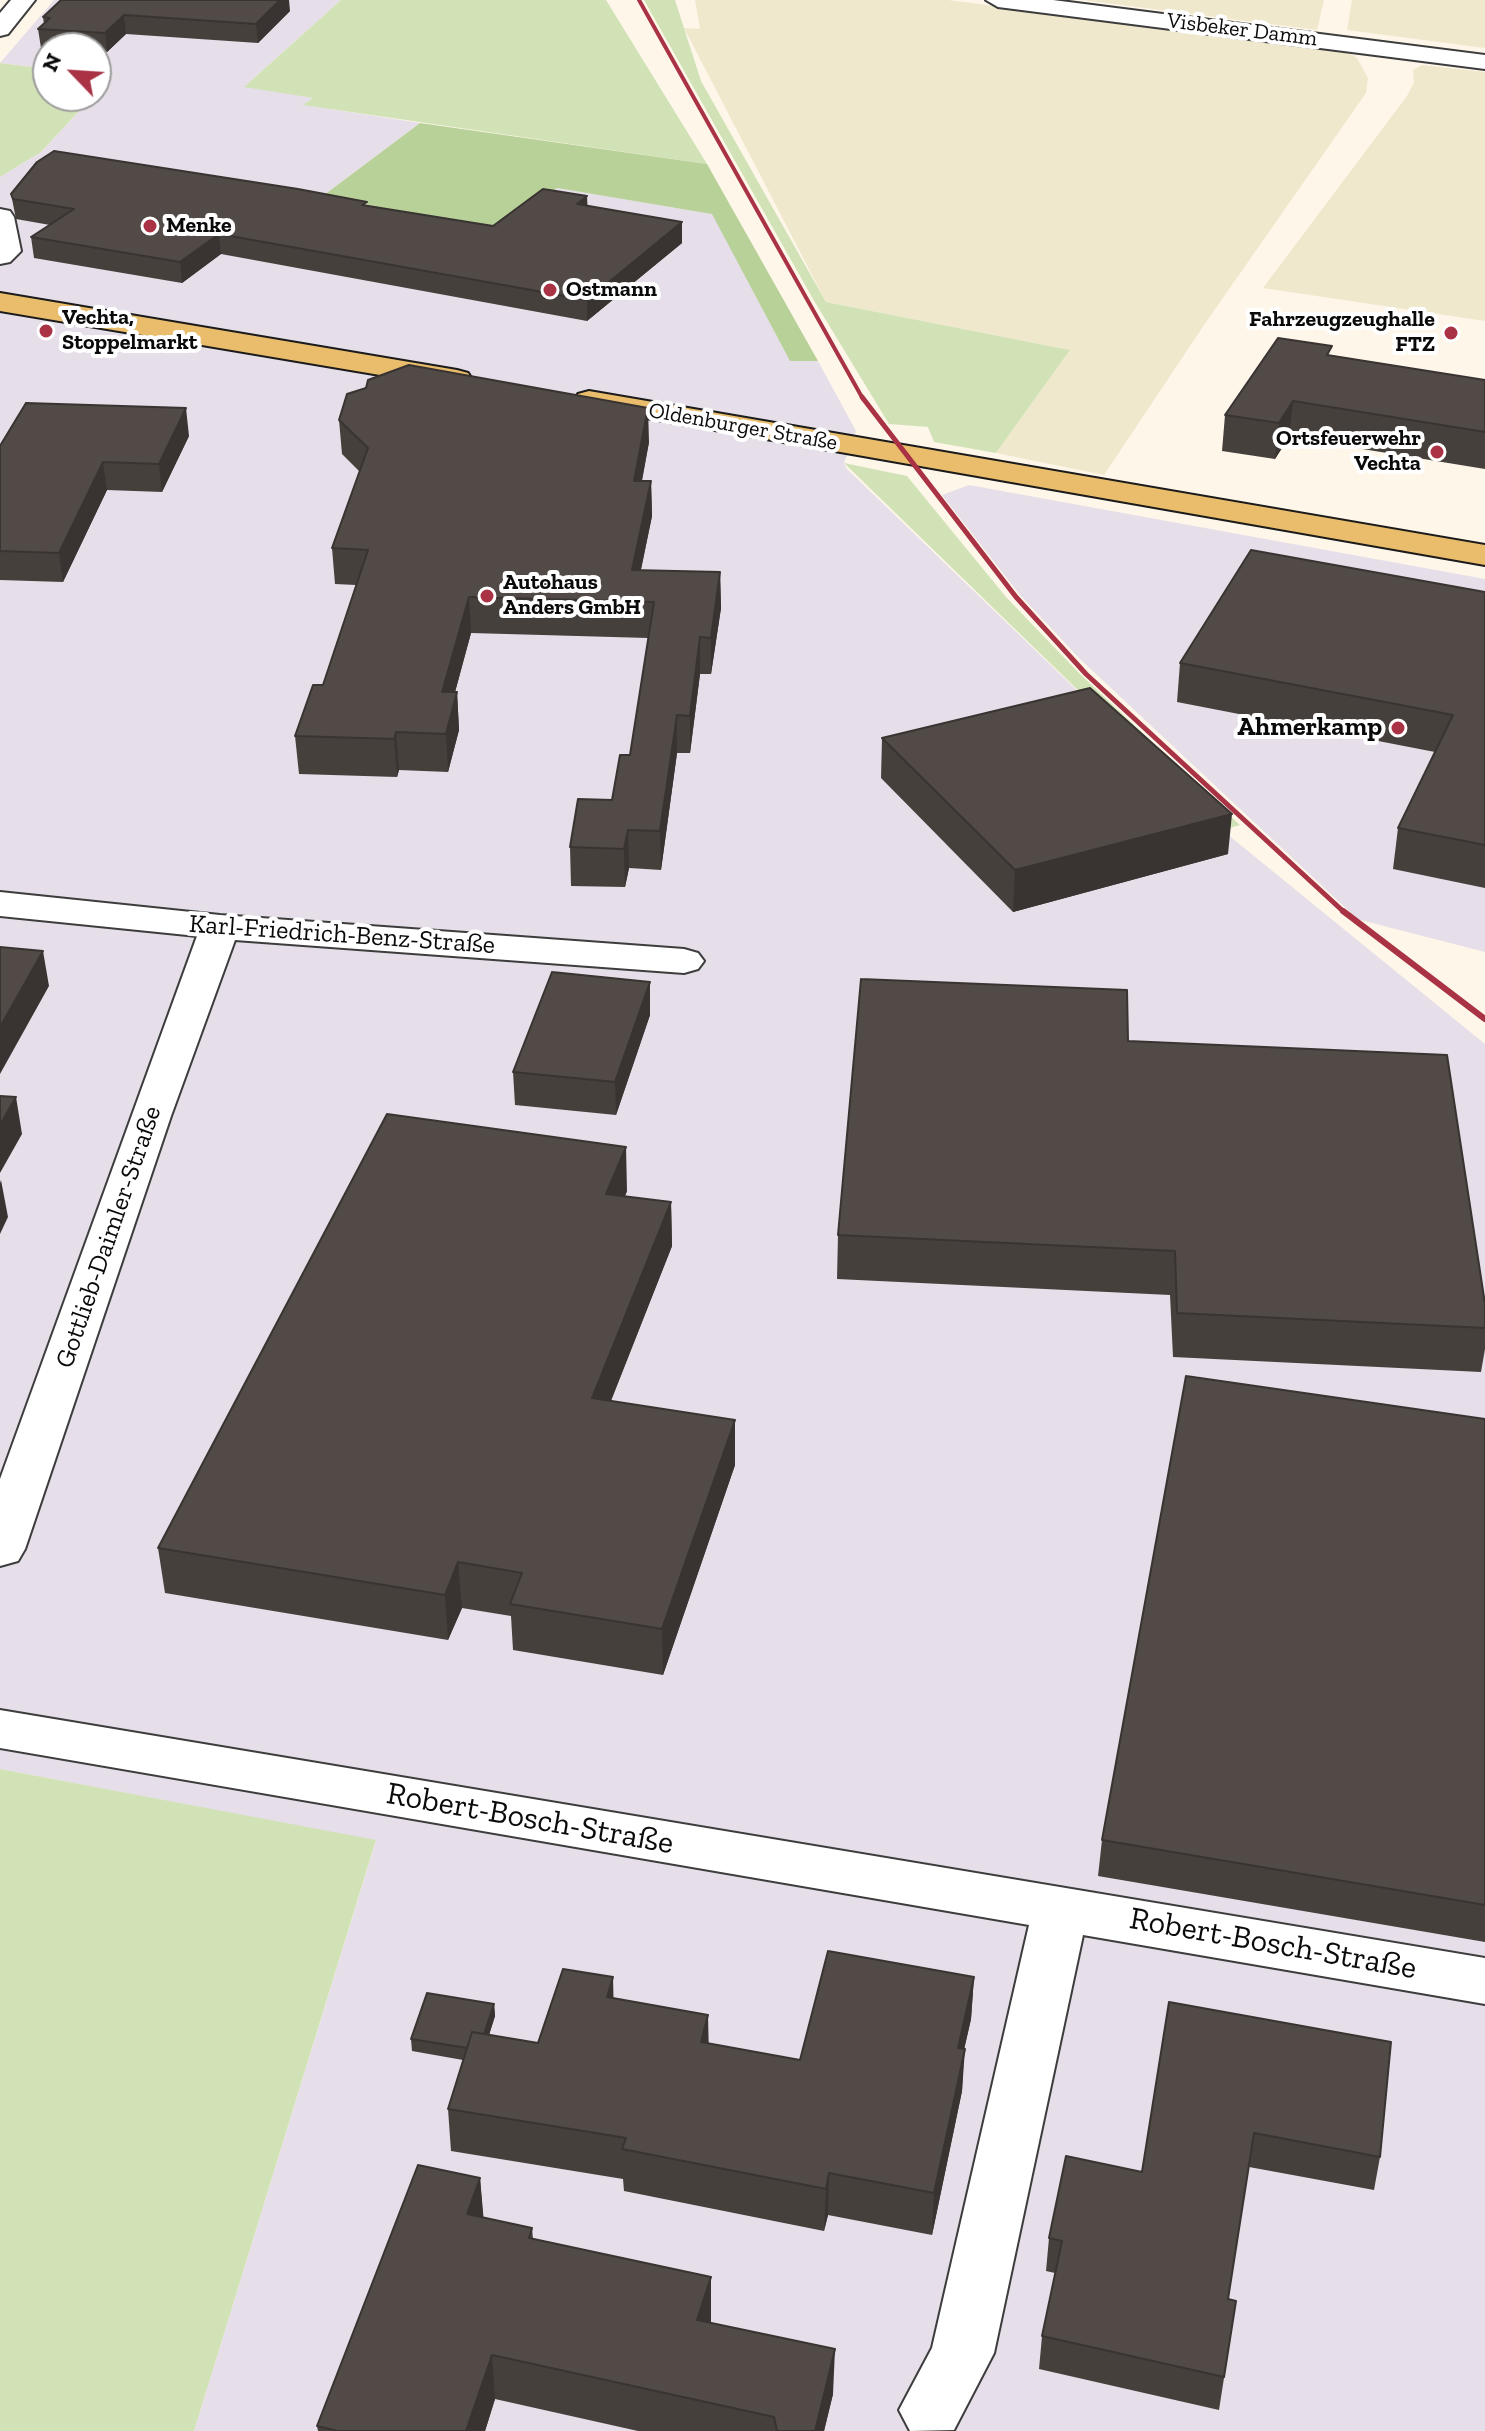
<!DOCTYPE html>
<html>
<head>
<meta charset="utf-8">
<style>
	body { margin:0 }
	#map { position:relative; width:1485px; height:2431px; overflow:hidden; background:#fdf6e9; font-family:"Zilla Slab",serif }
	canvas { display:block }
	.north { position:absolute; left:32px; top:32px; width:80px; height:80px; box-sizing:border-box; background:#fff; border:2px solid #9d9d9d; border-radius:50%; rotate:295deg; font-size:22px; font-weight:700; line-height:32px; text-align:center; color:#0a0a0a }
	.north::after { content:''; display:block; margin:auto; width:28px; height:36px; background:#a93245; clip-path:polygon(50% 0,100% 100%,50% 72%,0 100%) }
</style>
</head>
<body>
<div id="map">
<canvas width="1485" height="2431"></canvas>
<div class="north">N</div>
</div>
<script>
const ctx = document.querySelector('canvas').getContext('2d');
ctx.lineJoin = 'round';
function fill(path, color) { ctx.fillStyle = color; ctx.fill(path, 'evenodd'); }
const toPath = rows => new Path2D(rows.map(r => 'M' + r).join(''));
function strokePath(path, color, width, dash) { ctx.strokeStyle = color; ctx.lineWidth = width; ctx.lineCap = dash ? 'butt' : 'round'; ctx.setLineDash(dash || []); ctx.stroke(path); }
function write(font, color, halo, rows, align = 'center') {
  ctx.font = font + ' "Zilla Slab",serif'; ctx.lineWidth = 8; ctx.setLineDash([]); ctx.textBaseline = 'middle'; ctx.strokeStyle = halo; ctx.fillStyle = color; for (const [text, x, y, turn = 0] of rows) {
    ctx.save(); ctx.translate(x, y); ctx.rotate((+turn || 0) * Math.PI / 180); ctx.textAlign = isNaN(turn) ? turn : align; if (halo) ctx.strokeText(text, 0, 0); ctx.fillText(text, 0, 0); ctx.restore();
  }
}
fill(toPath([
	[54,0,341,0,245,86,314,98,305,105,420,123,309,206,487,240,557,188,713,214,790,361,818,361,856,431,844,463,847,469,1222,830,1485,1044,1485,2431,194,2431,376,1841,0,1769,0,177,41,152,112,76,96,74,96,48,48,48,48,69,0,63],
	[969,485,1485,579,1485,952,1349,917,1350,912,1081,660,1020,595,942,495]
]), '#e6dee8');
fill(toPath([
	[695,0,948,0,1346,51,1357,58,1368,78,1366,93,1204,325,1104,475,996,453,1070,350,826,302,684,28,700,29],
	[1082,0,1324,0,1317,30],
	[1352,0,1485,0,1485,48,1347,30],
	[1422,65,1485,72,1485,321,1263,288,1407,96,1414,82,1413,70]
]), '#efe8cc');
fill(toPath([
	[341,0,606,0,707,164,303,105,313,98,244,87],
	[644,0,675,0,701,81,826,302,1070,350,996,453,934,442,928,427,889,424,813,299],
	[0,63,48,69,48,96,93,96,41,152,0,177],
	[844,463,907,476,1006,597,1079,673,1240,825,1222,830],
	[0,1769,376,1840,194,2431,0,2431]
]), '#d2e2b7');
fill(toPath([
	[420,123,707,164,818,361,790,361,712,214,557,188,488,240,308,207]
]), '#b8d198');
const minor = toPath([
	[11,0,35,0,8,34,0,36,0,13,11,0],
	[986,0,1053,0,1485,55,1485,69,998,7,986,0],
	[0,209,10,211,14,217,21,251,10,262,0,264,0,209],
	[0,892,220,915,684,949,698,953,704,961,698,969,684,973,235,940,171,1116,25,1549,18,1561,0,1566,0,1479,197,936,0,916,0,892],
	[0,1710,1485,1958,1485,2004,1083,1935,994,2353,954,2430,910,2431,899,2410,932,2348,1029,1925,0,1748,0,1710]
]);
const major = toPath([
	[0,293,457,370,468,373,472,379,468,385,457,388,0,311,0,293],
	[589,391,1485,545,1485,565,578,406,574,400,578,394,589,391]
]);
strokePath(minor, '#3d3d3d', 4);
strokePath(major, '#1b1b1b', 4);
fill(minor, '#fff');
fill(major, '#e9bd6c');
strokePath(toPath([
	[639,0,863,399]
]), '#a93245', 4);
strokePath(toPath([
	[862,397,1016,597,1086,674,1345,913]
]), '#a93245', 5);
strokePath(toPath([
	[1343,911,1485,1019]
]), '#a93245', 6);
fill(toPath([
	[61,0,290,11,258,43,126,34,107,52,96,52,96,48,41,48,38,29,44,24,43,17],
	[11,194,367,206,493,226,587,206,682,222,682,243,587,321,221,254,182,283,34,258,31,237,50,225,16,219],
	[1331,356,1485,380,1485,469,1289,437,1275,459,1222,451,1225,415],
	[339,420,649,442,642,481,651,481,652,516,641,570,720,572,721,608,711,674,700,674,690,753,677,753,661,870,629,868,625,887,571,886,570,847,612,800,630,755,648,638,471,633,455,692,457,692,459,730,448,772,399,770,397,777,299,774,295,736,323,685,356,585,335,584,332,548,360,472,342,454],
	[189,436,162,492,107,490,63,582,0,580,0,446],
	[1485,592,1485,888,1393,869,1398,828,1435,752,1177,702,1180,663],
	[882,738,1228,854,1013,912,881,778],
	[650,982,650,1015,616,1115,515,1105,513,1072],
	[1128,1041,1485,1304,1485,1349,1481,1372,1173,1357,1170,1295,837,1279,838,1235],
	[627,1191,625,1196,671,1202,672,1246,611,1401,735,1465,663,1675,513,1650,511,1616,462,1608,448,1640,165,1593,158,1548],
	[1485,1419,1485,1942,1098,1876,1102,1840],
	[974,1977,971,2019,964,2049,962,2091,932,2235,828,2215,824,2231,624,2191,623,2179,451,2151,448,2109,463,2060,412,2051,411,2039,494,2004,495,2016,489,2035,538,2043,614,1999,709,2044,800,2060],
	[1169,2002,1380,2157,1374,2190,1249,2167,1228,2299,1236,2301,1219,2410,1039,2369,1042,2336,1055,2273,1046,2271,1049,2238,1142,2172],
	[480,2178,483,2218,532,2228,533,2239,711,2323,833,2394,824,2431,638,2431,495,2399,485,2431,318,2431,317,2426]
]), '#46403d');
fill(toPath([
	[280,0,289,0,290,11,258,43,256,24],
	[124,15,126,34,107,52,105,33],
	[587,196,588,216,577,204],
	[682,222,682,243,587,321,587,300],
	[219,234,221,254,182,283,180,262],
	[1293,401,1289,437,1275,459,1279,423],
	[186,408,189,436,162,492,159,464],
	[648,408,649,442,635,516,634,481],
	[103,462,107,490,63,582,59,553],
	[651,481,652,516,634,602,632,570],
	[720,572,721,608,711,674,711,638],
	[469,597,471,633,445,729,442,692],
	[700,637,700,674,690,753,690,716],
	[457,692,459,730,448,772,446,734],
	[677,715,677,753,661,870,660,831],
	[396,732,399,770,397,777,394,739],
	[1232,814,1228,854,1013,912,1015,870],
	[628,830,629,868,625,887,624,849],
	[43,951,49,986,0,1074,0,1027],
	[650,982,650,1015,616,1115,615,1082],
	[16,1097,22,1134,0,1173,0,1125],
	[626,1147,627,1191,608,1237,606,1194],
	[1,1180,8,1217,0,1234,0,1183],
	[671,1202,672,1246,594,1443,592,1398],
	[735,1420,735,1465,663,1675,662,1629],
	[458,1562,462,1608,448,1640,445,1595],
	[613,1977,614,2019,607,1997],
	[974,1977,971,2019,955,2090,958,2048],
	[494,2004,495,2016,480,2063,479,2050],
	[708,2015,709,2058,701,2042],
	[965,2049,962,2091,932,2235,934,2193],
	[829,2173,828,2215,824,2231,826,2189],
	[480,2178,484,2223,467,2214],
	[711,2277,711,2322,698,2365,697,2320],
	[835,2349,833,2394,824,2431,815,2431],
	[492,2355,495,2399,485,2431,466,2431]
]), '#393432');
const building = toPath([
	[61,0,280,0,256,24,124,15,105,33,38,29,50,18,43,17,61,0],
	[54,151,298,189,367,202,362,205,493,226,543,189,587,196,577,204,682,222,587,300,219,234,180,262,31,237,74,209,13,199,11,194,37,162,54,151],
	[1278,338,1332,346,1327,355,1485,380,1485,432,1293,401,1279,423,1225,415,1278,338],
	[409,365,648,408,634,481,651,481,632,570,720,572,711,638,700,637,690,716,677,715,660,831,628,830,624,849,570,847,578,799,612,800,620,755,630,755,654,602,469,597,442,692,457,692,446,734,396,732,394,739,295,736,313,685,323,685,368,550,332,548,368,448,339,420,347,394,366,388,368,380,409,365],
	[26,403,186,408,159,464,103,462,59,553,0,551,0,446,26,403],
	[1251,550,1485,592,1485,845,1398,828,1453,715,1180,663,1251,550],
	[1090,688,1232,814,1015,870,882,738,1090,688],
	[0,947,43,951,0,1027,0,947],
	[552,972,650,982,615,1082,513,1072,552,972],
	[861,979,1127,990,1128,1041,1447,1055,1485,1304,1485,1328,1177,1313,1175,1251,838,1235,861,979],
	[0,1096,16,1097,0,1125,0,1096],
	[387,1114,626,1147,606,1194,671,1202,592,1398,735,1420,662,1629,510,1604,522,1573,458,1562,445,1595,158,1548,387,1114],
	[1186,1376,1485,1419,1485,1905,1102,1840,1186,1376],
	[828,1951,974,1977,958,2048,965,2049,934,2193,829,2173,826,2189,622,2149,626,2138,448,2109,472,2032,538,2043,563,1969,613,1977,607,1997,708,2015,701,2042,800,2060,828,1951],
	[427,1993,494,2004,484,2034,472,2032,467,2048,411,2039,427,1993],
	[1169,2002,1391,2042,1380,2157,1254,2133,1228,2299,1236,2301,1224,2377,1042,2336,1062,2241,1049,2238,1066,2156,1142,2172,1169,2002],
	[418,2165,480,2178,467,2214,532,2228,529,2238,711,2277,697,2320,835,2349,815,2431,777,2431,774,2417,492,2355,466,2431,338,2431,317,2426,418,2165]
]);
fill(building, '#514a47');
strokePath(building, '#393432', 2);
for (const [x, y, r, color] of [
	[150,226,8,"#a93245"],
	[550,290,8,"#a93245"],
	[46,331,8,"#a93245"],
	[1451,333,8,"#a93245"],
	[1437,452,8,"#a93245"],
	[487,596,8,"#a93245"],
	[1398,728,8,"#a93245"]
]) { const dot = new Path2D(); dot.arc(x, y, r, 0, 2 * Math.PI); ctx.fillStyle = color; ctx.fill(dot); strokePath(dot, '#fff', 3); }
write('22px', '#0a0a0a', '#fff', [
	["Visbeker Damm",1242,30,7],
	["Oldenburger Straße",743,427,10]
]);
write('bold 22px', '#0a0a0a', '#fff', [
	["Menke",166,226],
	["Ostmann",566,290],
	["Vechta,",62,318],
	["Stoppelmarkt",62,343],
	["Fahrzeugzeughalle",1435,320,"right"],
	["FTZ",1435,345,"right"],
	["Ortsfeuerwehr",1421,439,"right"],
	["Vechta",1421,464,"right"],
	["Autohaus",503,583],
	["Anders GmbH",503,608]
], 'left');
write('bold 26px', '#0a0a0a', '#fff', [
	["Ahmerkamp",1382,728]
], 'right');
write('26px', '#0a0a0a', '#fff', [
	["Karl-Friedrich-Benz-Straße",342,935,4],
	["Gottlieb-Daimler-Straße",109,1237,-71]
]);
write('32px', '#0a0a0a', '#fff', [
	["Robert-Bosch-Straße",530,1819,10],
	["Robert-Bosch-Straße",1273,1944,10]
]);
</script>
</body>
</html>
